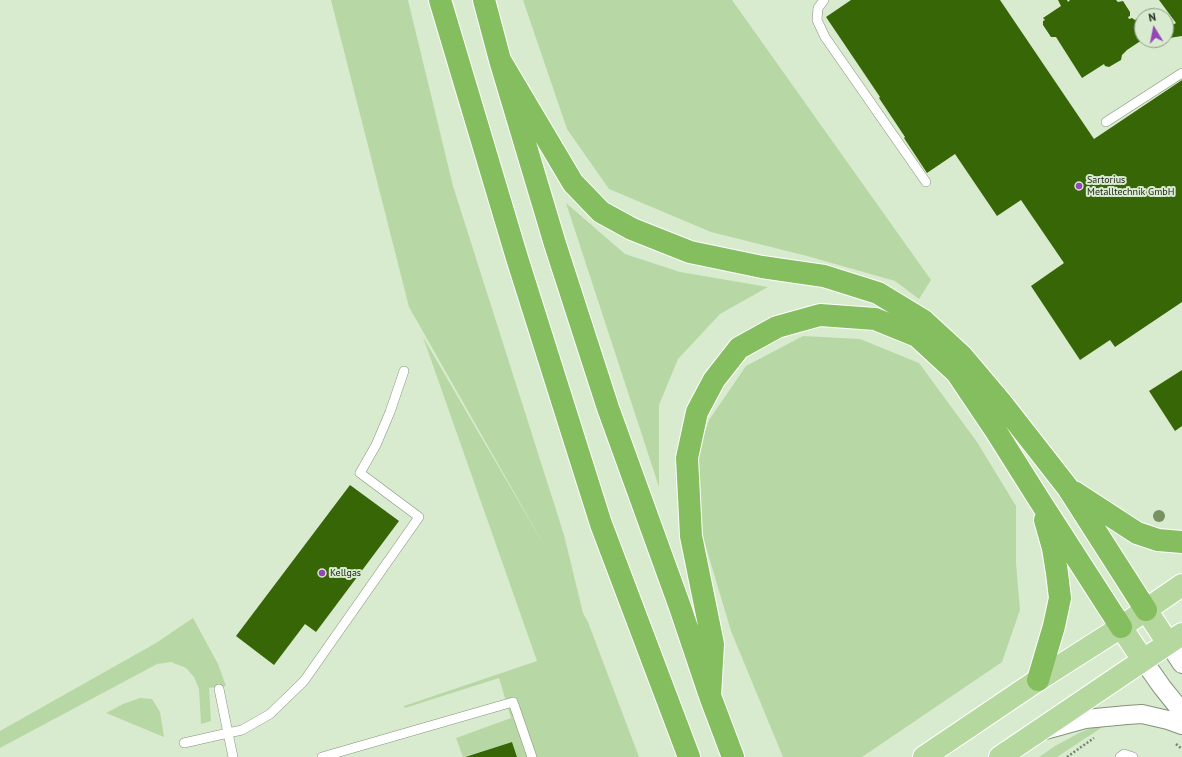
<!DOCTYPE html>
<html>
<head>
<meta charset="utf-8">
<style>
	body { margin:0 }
	#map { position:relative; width:1182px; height:757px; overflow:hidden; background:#d9ebcf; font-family:"PT Sans",sans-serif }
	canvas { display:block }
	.north { position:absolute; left:1134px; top:8px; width:40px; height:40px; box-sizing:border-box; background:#d9ebcf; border:1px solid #909e89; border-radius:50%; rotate:350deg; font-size:11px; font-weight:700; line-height:16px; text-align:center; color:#232a1f }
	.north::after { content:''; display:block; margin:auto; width:14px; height:18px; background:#9547b7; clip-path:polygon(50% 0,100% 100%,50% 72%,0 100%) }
</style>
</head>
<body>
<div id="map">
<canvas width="1182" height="757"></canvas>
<div class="north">N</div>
</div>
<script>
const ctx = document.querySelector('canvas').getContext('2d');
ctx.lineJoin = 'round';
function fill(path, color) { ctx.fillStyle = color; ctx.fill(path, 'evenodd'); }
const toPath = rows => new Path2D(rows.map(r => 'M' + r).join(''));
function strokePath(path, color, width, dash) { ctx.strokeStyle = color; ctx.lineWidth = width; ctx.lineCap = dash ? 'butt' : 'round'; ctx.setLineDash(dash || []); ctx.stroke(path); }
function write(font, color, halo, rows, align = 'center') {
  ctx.font = font + ' "PT Sans",sans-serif'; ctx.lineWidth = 4; ctx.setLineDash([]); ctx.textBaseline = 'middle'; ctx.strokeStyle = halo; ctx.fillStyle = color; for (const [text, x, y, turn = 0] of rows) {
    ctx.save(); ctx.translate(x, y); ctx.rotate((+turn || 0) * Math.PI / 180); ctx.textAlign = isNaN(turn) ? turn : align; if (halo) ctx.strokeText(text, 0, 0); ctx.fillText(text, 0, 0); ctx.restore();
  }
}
fill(toPath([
	[331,0,408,0,453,186,564,535,583,613,588,622,639,757,517,757,512,742,463,757,456,738,511,718,499,678,405,708,404,706,537,661,423,337,548,552,409,307],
	[523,0,732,0,931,280,919,299,895,281,807,256,711,232,609,189,567,129],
	[566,203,625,254,680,272,768,287,720,314,678,359,659,405,659,487],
	[803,336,860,339,919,363,977,442,1016,506,1016,563,1020,610,1002,662,862,757,783,757,731,631,700,527,696,458,709,420,746,366],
	[193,618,218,664,226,686,209,688,211,721,201,724,199,689,194,677,186,668,171,662,157,664,0,748,0,731,156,643],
	[140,698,152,699,160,712,164,737,106,713,123,704],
	[1104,726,1057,757,1039,757,1055,746,1079,733,1094,727]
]), '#b7d8a4');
fill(toPath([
	[851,0,1000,0,1094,139,1182,80,1182,302,1115,347,1110,340,1080,360,1031,286,1064,263,1021,200,997,216,955,154,927,173,904,138,905,137,879,98,880,97,826,17],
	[1058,0,1067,0,1068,2,1070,0,1116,0,1118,2,1123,1,1130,12,1130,16,1128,17,1129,19,1132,18,1135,20,1140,17,1142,18,1142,36,1141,36,1142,40,1127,50,1122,55,1121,60,1109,67,1105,66,1104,64,1082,78,1056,37,1051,37,1043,25,1043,21,1045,20,1043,18,1061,6],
	[1159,0,1182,0,1182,36,1169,38,1166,37,1166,26,1169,27,1176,23],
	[1182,370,1182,426,1175,431,1149,391],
	[350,485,399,521,316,632,305,624,274,665,236,636],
	[512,742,517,757,465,757]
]), '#366605');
const lane = toPath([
	[824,0,818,8,817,20,825,37,926,182],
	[1106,122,1182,73],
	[219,689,228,733,242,730,270,714,304,681,419,517,360,473,376,445,390,412,404,371],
	[184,743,228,733,233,757],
	[322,757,513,702,532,757],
	[1120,757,1124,754,1133,757]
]);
const street = toPath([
	[1168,643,1182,664],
	[1143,660,1162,687,1182,712],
	[1045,730,1085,719,1127,715,1142,714,1168,720,1182,725]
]);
const primary = toPath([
	[1146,610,1168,643],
	[1121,627,1143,660],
	[924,757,1038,680,1121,627,1182,585],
	[1000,757,1182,634]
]);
const highway = toPath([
	[440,0,517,258,601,524,689,757],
	[484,0,500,60,555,244,608,408,680,607,710,696,733,757],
	[500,60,573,183,601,212,632,229,690,252,762,267,824,276,878,293,924,321,962,356,1000,401,1068,488,1146,610],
	[1074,492,1137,533,1158,540,1182,542],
	[1038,680,1054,626,1060,598,1057,573,1053,548,1045,520],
	[710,696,713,644,691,536,687,458,697,412,714,380,739,348,777,327,820,315,875,319,917,336,957,373,994,428,1038,498,1121,627]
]);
strokePath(lane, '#829379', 10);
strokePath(street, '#829379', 20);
strokePath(primary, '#fff', 24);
strokePath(highway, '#fff', 24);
strokePath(toPath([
	[1176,744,1182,749],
	[1067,757,1094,738]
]), '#798572', 2.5, [2, 2]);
strokePath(lane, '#fff', 9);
strokePath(street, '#fff', 18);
strokePath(primary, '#b5d89e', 22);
strokePath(highway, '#84be5e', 22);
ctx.fillStyle = '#779163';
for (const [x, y] of [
	[1159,516]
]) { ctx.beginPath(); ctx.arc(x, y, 6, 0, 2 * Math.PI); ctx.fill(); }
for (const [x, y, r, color] of [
	[1079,186,4,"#9547b7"],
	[322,573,4,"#9547b7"]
]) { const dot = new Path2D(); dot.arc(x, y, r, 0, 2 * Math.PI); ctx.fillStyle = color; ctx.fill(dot); strokePath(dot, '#d9ebcf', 1.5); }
write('10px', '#232a1f', '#d9ebcf', [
	["Sartorius",1087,180],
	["Metalltechnik GmbH",1087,192],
	["Kellgas",330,573]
], 'left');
</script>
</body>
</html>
